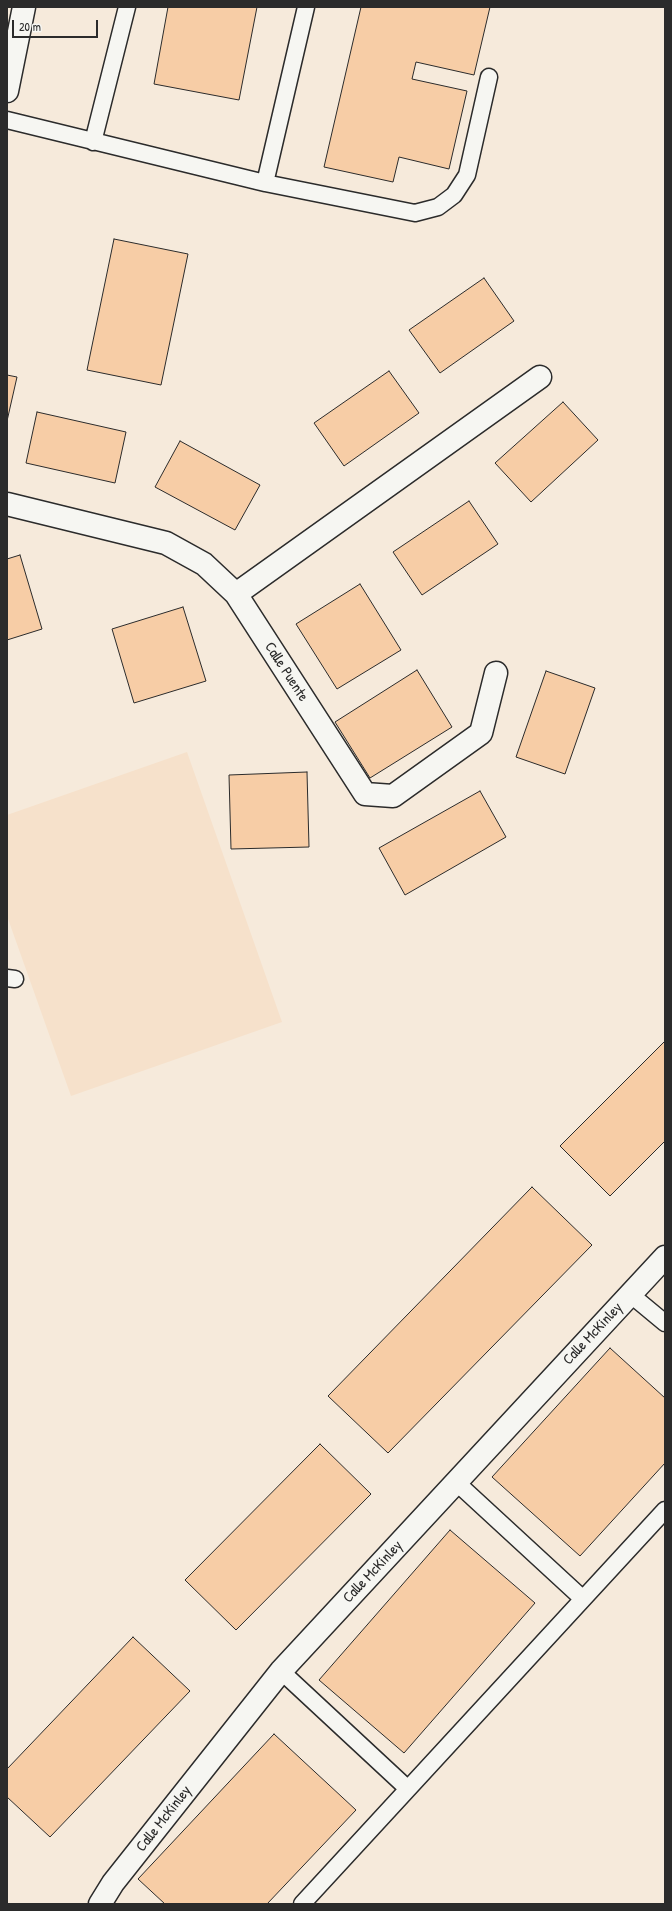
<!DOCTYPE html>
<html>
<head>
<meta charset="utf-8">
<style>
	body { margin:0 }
	#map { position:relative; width:672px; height:1911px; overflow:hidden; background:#f6eadb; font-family:"Patrick Hand",sans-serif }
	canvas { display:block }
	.frame { position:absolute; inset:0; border:8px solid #2b2b2b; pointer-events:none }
	.scale { position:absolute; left:12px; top:20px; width:86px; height:18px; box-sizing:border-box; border:2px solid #2b2b2b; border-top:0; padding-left:5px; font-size:12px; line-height:14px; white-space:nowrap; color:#2b2b2b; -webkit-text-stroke:3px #f6f6f2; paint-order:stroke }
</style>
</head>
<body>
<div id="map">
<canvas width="672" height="1911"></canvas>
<div class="frame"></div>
<div class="scale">20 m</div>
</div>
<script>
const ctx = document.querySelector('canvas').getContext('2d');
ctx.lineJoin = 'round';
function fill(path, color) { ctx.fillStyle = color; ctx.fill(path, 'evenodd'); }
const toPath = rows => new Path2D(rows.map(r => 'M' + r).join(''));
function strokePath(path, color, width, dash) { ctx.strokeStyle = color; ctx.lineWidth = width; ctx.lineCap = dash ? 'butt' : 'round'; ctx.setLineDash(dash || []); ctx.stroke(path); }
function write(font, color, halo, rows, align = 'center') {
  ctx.font = font + ' "Patrick Hand",sans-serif'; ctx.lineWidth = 3; ctx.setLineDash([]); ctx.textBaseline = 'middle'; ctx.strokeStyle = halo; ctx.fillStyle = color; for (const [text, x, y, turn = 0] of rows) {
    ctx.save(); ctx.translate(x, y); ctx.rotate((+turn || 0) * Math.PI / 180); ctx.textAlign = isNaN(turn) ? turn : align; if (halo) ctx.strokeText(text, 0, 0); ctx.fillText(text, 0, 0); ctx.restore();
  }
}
fill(toPath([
	[187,752,282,1022,71,1096,7,916,7,815]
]), '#f6e1cb');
const building = toPath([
	[168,7,257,7,239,100,154,84,168,7],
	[361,7,490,7,474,75,416,62,412,79,467,91,449,169,399,157,393,182,324,167,361,7],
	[114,239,188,254,161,385,87,370,114,239],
	[484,278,514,321,440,373,409,330,484,278],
	[389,371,419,413,344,466,314,423,389,371],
	[7,375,17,377,7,421,7,375],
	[563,402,598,440,531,502,495,463,563,402],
	[37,412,126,432,115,483,26,463,37,412],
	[180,441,260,485,235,530,155,487,180,441],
	[469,501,498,544,422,595,393,552,469,501],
	[20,555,42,629,7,640,7,559,20,555],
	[360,584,401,650,337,689,296,624,360,584],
	[183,607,206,681,134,703,112,629,183,607],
	[417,670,452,727,370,778,335,722,417,670],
	[546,671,595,688,565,774,516,757,546,671],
	[307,772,309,847,231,849,229,775,307,772],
	[480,791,506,837,405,895,379,848,480,791],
	[665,1041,665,1141,610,1196,560,1146,665,1041],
	[532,1187,592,1245,388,1453,328,1396,532,1187],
	[610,1348,665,1398,665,1463,580,1556,492,1477,610,1348],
	[320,1444,371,1494,236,1630,185,1580,320,1444],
	[450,1530,535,1603,404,1753,319,1680,450,1530],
	[133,1637,190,1691,50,1837,7,1797,7,1769,133,1637],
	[274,1734,356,1810,267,1904,165,1904,138,1879,274,1734]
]);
fill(building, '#f7cda6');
strokePath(building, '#2b2b2b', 1);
const lane = toPath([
	[7,120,265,183,415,213,438,207,454,195,467,175,489,77],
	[93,142,127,7],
	[265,183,306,7],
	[7,978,15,979],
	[630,1294,665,1323],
	[456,1482,583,1599],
	[281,1671,408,1789],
	[302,1904,665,1510]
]);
const street = toPath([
	[7,91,24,7],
	[7,504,166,543,204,564,236,594,365,794,393,796,481,733,496,673],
	[236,594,540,377],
	[100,1904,113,1883,281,1671,665,1257]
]);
strokePath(lane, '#2b2b2b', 19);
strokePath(street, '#2b2b2b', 25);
strokePath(lane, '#f6f6f2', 16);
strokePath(street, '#f6f6f2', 22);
write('15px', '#2b2b2b', '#f6f6f2', [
	["Calle Puente",286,672,57],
	["Calle McKinley",593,1334,-47],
	["Calle McKinley",373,1572,-47],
	["Calle McKinley",164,1819,-52]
]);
</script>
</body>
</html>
